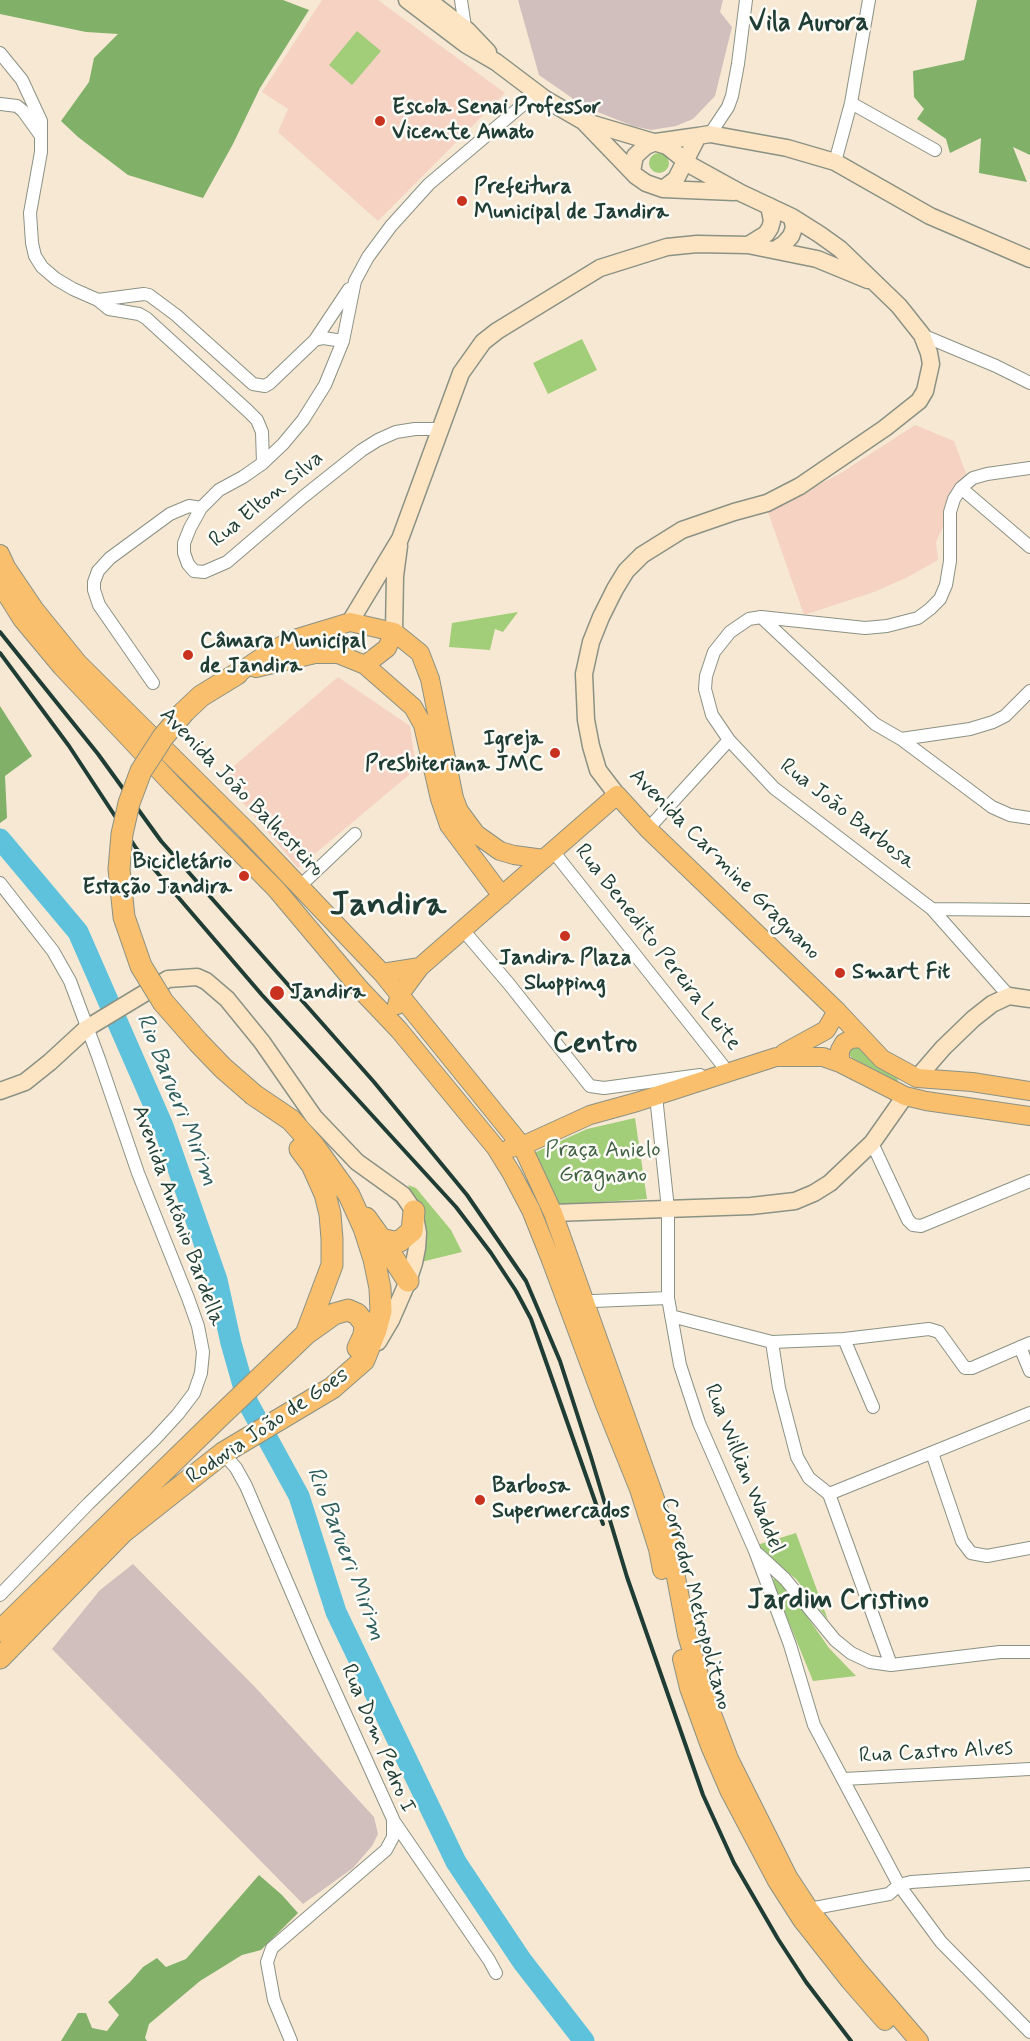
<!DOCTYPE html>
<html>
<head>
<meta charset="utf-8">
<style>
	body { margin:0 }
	canvas { display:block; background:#f7e8d4 }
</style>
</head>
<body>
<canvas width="1030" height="2041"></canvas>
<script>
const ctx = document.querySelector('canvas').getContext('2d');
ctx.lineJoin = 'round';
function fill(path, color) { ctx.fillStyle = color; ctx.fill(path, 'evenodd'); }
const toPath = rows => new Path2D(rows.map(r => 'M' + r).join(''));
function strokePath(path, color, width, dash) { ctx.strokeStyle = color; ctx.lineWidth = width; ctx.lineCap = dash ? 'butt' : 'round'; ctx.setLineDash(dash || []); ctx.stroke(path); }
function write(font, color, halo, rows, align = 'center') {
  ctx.font = font + ' Mynerve,sans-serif'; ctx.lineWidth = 5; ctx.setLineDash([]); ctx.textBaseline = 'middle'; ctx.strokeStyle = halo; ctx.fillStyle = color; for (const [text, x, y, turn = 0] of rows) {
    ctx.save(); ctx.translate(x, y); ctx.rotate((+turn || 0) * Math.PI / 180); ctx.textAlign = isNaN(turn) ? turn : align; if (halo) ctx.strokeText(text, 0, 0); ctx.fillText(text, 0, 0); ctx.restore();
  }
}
fill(toPath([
	[322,0,378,0,505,93,378,221,278,132,288,109,262,92],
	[915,425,954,441,967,476,936,542,938,560,906,578,874,592,804,615,768,512,841,473],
	[338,677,410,726,416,769,298,868,221,777]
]), '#f5d2c2');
fill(toPath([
	[518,0,723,0,720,12,732,27,715,96,693,119,676,126,651,130,633,126,585,107,539,75],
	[133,1564,255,1687,374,1817,378,1834,372,1846,353,1868,303,1904,52,1649,100,1590]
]), '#d1bfbd');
fill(toPath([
	[357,31,381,51,352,85,329,65],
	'649 163a10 10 0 1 1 20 0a10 10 0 1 1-20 0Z',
	[582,339,597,370,548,394,533,363],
	[518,612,503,632,495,629,490,650,449,647,452,623],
	[853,1043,897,1075,898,1082,852,1058,848,1053],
	[635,1118,647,1199,555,1205,534,1153,587,1129],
	[408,1185,416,1188,451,1230,462,1252,421,1262,422,1213],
	[796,1533,828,1620,796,1579,763,1553,757,1545],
	[776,1577,781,1579,829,1648,856,1676,813,1681,772,1581]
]), '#a2cd79');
fill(toPath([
	[0,0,283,0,309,10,260,88,233,144,203,198,128,175,78,137,61,121,89,82,94,58,118,34,86,32,0,14],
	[977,0,1030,0,1030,155,1013,147,1027,182,979,173,981,138,950,153,946,139,917,119,924,109,914,97,913,71,964,60],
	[0,706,32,756,5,776,7,818,0,823],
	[259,1875,282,1895,298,1913,261,1950,242,1955,200,1981,149,2024,145,2038,147,2041,61,2041,78,2013,86,2013,92,2028,107,2031,119,2015,108,2002,130,1982,143,1967,157,1958,166,1967,186,1959]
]), '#81b069');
strokePath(toPath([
	[0,839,78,932,163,1126,217,1280,231,1343,248,1403,299,1496,336,1612,456,1862,522,1961,584,2041]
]), '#5ec2dc', 21);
const street = toPath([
	[461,0,466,34],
	[0,53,22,80,41,121,41,152,30,213,32,243,35,256,42,267,56,279,73,289,98,300,144,294,149,295,176,315,253,384,265,386,270,383,315,340,323,338,343,341],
	[851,103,935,150],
	[0,104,17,106,23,111,41,136],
	[710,134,728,107,732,96,738,64,746,0],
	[835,162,851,103,869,0],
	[98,300,109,309,139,314,146,318,248,411,257,420,262,432,263,463],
	[922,335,996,366,1030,383],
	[315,340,349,289],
	[439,429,415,429,396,432,378,440,362,450,303,497,227,562,204,572,194,571,188,564,184,553,184,543,190,528,201,508,219,490,243,477,263,463,283,444,303,420,325,385,343,341,355,281,368,257,391,226,429,184,538,92],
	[961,488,1030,547],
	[761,617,875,724,901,739,992,807,1010,815,1030,818],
	[153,683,99,605,94,590,94,582,98,571,110,558,170,514,189,506,201,508],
	[901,739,970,729,993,722,1005,716,1030,691],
	[648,829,729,740],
	[553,851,728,1072],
	[0,883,53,951,70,981,99,1059,138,1173,188,1298,198,1326,203,1352,201,1373,194,1393,178,1414,155,1439,88,1504,0,1595],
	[299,887,355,834],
	[932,909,1030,910],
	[463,930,509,984,590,1086,604,1088,700,1075],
	[1009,996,932,909,774,788,729,740,712,715,705,689,706,676,714,652,730,632,749,619,761,617,865,628,887,626,918,618,930,609,940,599,946,585,950,561,950,512,954,499,961,488,973,478,987,474,1030,468],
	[656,1096,668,1209,668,1298,680,1365,699,1423,755,1551,790,1645,814,1725,899,1885,941,1942,1030,2032],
	[872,1143,908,1220,913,1225,921,1226,1030,1181],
	[593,1301,668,1298],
	[671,1316,772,1342,844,1339,929,1329,939,1332,965,1368,972,1368,1030,1343],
	[844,1339,873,1407],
	[772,1342,779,1388,797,1457,809,1478,829,1494],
	[1020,1347,1030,1371],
	[223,1453,236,1468,246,1486,315,1647,393,1819,393,1837,386,1850,272,1948,267,1962,274,2000,291,2041],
	[932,1453,962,1541,971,1553,987,1556,1030,1548],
	[758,1554,785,1579,835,1640,851,1653,870,1662,891,1665,1000,1652,1030,1652],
	[891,1665,829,1494,1030,1413],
	[844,1779,1030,1769],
	[393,1820,489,1960,496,1973],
	[809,1909,889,1894,899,1885,911,1882,1030,1874]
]);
const secondary = toPath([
	[407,0,465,44,496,62,545,99,583,121,667,146,692,166,741,193,792,217,819,234,840,249,899,306,922,335,929,353,931,364,925,391,919,401,885,428,800,486,767,503,734,512,682,530,642,555,626,571,615,589,601,617,591,642,584,674,586,720,591,746,598,770,617,795],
	[428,0,467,30,488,52],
	[585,123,636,176,646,183,663,189,734,192],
	[632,171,635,156,646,146,656,142,698,136,710,134,787,148,835,162,930,216,1030,259],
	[663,189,676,179,698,136],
	[748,245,766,234,770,228,772,221,769,206],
	[775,250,784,244,791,236,794,228,792,217],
	[350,622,400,539,461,373,483,342,497,331,600,268,667,247,697,244,748,245,817,259,868,280],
	[394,632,395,576,399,546],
	[917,1078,943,1048,973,1019,992,1004,1009,996,1030,999],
	[0,1091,25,1082,50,1062,87,1028,168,979,197,977,206,981,227,999,262,1042,314,1117,357,1162,403,1195,414,1211,418,1233,417,1248,414,1263,408,1281,391,1320,378,1342],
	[553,1213,751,1206,795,1201,814,1193,830,1183,872,1143,905,1096]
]);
const primary = toPath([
	[0,554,6,567,35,610,78,663,246,830,382,973,522,1146,553,1213,668,1535,687,1635,706,1698,729,1759,788,1877,809,1909,857,1969,919,2041],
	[0,584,22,619,62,667,172,784,276,889,360,989,399,1030,496,1148,512,1174,531,1210,551,1260,605,1405,639,1489,658,1549,662,1570],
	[365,665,387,648,394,632],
	[256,668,315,654,338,654,365,665,413,707,423,725,440,799,449,825,502,896],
	[237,674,268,653,294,639,350,622,394,632,420,653,430,679,454,798,459,811,476,834,500,851,514,855,544,859],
	[382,973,420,967],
	[397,1005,400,994,420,967,617,795,648,829,837,1011,882,1059,917,1078,972,1082,1030,1091],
	[784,1053,826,1030,837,1011],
	[840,1063,840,1050,844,1043,851,1039,861,1038],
	[510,1148,522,1146,590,1115,637,1102,776,1057,823,1057,840,1063,905,1096,926,1101,1030,1116],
	[682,1659,689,1688,710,1746,729,1790,777,1881,802,1920,850,1981,885,2021]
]);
const highway = toPath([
	[184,712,201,696,237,674],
	[366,1218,381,1239,393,1242,400,1241,412,1231,414,1211],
	[381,1239,408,1281],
	[306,1334,334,1314,348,1310,357,1314,365,1324,364,1335,358,1348],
	[0,1631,215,1421,306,1334,332,1265,332,1239,330,1214,325,1194,312,1165,300,1149],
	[0,1658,123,1532,223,1453,332,1388,364,1360,376,1330,381,1311,380,1288,374,1259,364,1228,349,1195,314,1146,291,1120,254,1095]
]);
strokePath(street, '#8b9284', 14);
strokePath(secondary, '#8b9284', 19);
strokePath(primary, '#8b9284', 20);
strokePath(highway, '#8b9284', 23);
strokePath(street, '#fff', 12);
strokePath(secondary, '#fde5c4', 16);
strokePath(primary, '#f9bf6c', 18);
strokePath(highway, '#f9bf6c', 21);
strokePath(toPath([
	[0,632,98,754,161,841,374,1082,467,1195,526,1281,560,1361,591,1457,627,1577,703,1795,734,1863,778,1939,806,1982,851,2041],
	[0,653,69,746,136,848,262,995,456,1207,491,1253,516,1291,531,1319,603,1524]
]), '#1f3d34', 4);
const highwayBridge = toPath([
	[184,712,163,737,141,771,129,803,122,834,119,869,124,917,141,966,163,1002,198,1042,223,1068,254,1095]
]);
strokePath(highwayBridge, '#8b9284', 23, []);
strokePath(highwayBridge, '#f9bf6c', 21);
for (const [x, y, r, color] of [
	[380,121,6,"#c8321e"],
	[462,201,6,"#c8321e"],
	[188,655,6,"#c8321e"],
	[555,753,6,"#c8321e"],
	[244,876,6,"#c8321e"],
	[565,936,6,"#c8321e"],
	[840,973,6,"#c8321e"],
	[277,993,8,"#c8321e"],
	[480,1500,6,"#c8321e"]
]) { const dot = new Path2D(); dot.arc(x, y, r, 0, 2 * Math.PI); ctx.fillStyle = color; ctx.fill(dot); strokePath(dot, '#fdfcf7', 2); }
write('bold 22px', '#1f3d34', '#fdfcf7', [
	["Escola Senai Professor",392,108],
	["Vicente Amato",392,133],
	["Prefeitura",474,188],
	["Municipal de Jandira",474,213],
	["Câmara Municipal",200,642],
	["de Jandira",200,667],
	["Igreja",543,740,"right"],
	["Presbiteriana JMC",543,765,"right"],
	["Bicicletário",232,863,"right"],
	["Estação Jandira",232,888,"right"],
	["Jandira Plaza",565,959,"center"],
	["Shopping",565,984,"center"],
	["Smart Fit",852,973],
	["Jandira",290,993],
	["Barbosa",492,1487],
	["Supermercados",492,1512]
], 'left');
write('22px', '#1f3d34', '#fdfcf7', [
	["Rua Elton Silva",267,500,-39],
	["Avenida João Balhesteiro",241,793,46],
	["Rua João Barbosa",847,815,38],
	["Avenida Carmine Gragnano",724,865,45],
	["Rua Benedito Pereira Leite",657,948,52],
	["Avenida Antônio Bardella",177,1216,70],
	["Rodovia João de Goes",268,1427,-34],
	["Rua Willian Waddel",743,1469,68],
	["Corredor Metropolitano",695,1604,75],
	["Rua Dom Pedro I",377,1739,67],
	["Rua Castro Alves",936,1753,-3]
]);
write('22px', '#406145', '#fdfcf7', [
	["Praça Anielo",603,1151],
	["Gragnano",603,1176]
]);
write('italic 24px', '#2f5e5e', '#fdfcf7', [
	["Rio Barueri Mirim",176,1100,68],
	["Rio Barueri Mirim",345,1554,69]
]);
write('bold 26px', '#1f3d34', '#fdfcf7', [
	["Vila Aurora",809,25]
]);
write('bold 28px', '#1f3d34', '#fdfcf7', [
	["Centro",595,1045],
	["Jardim Cristino",838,1602]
]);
write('bold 34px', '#1f3d34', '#fdfcf7', [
	["Jandira",388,907]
]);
</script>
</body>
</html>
